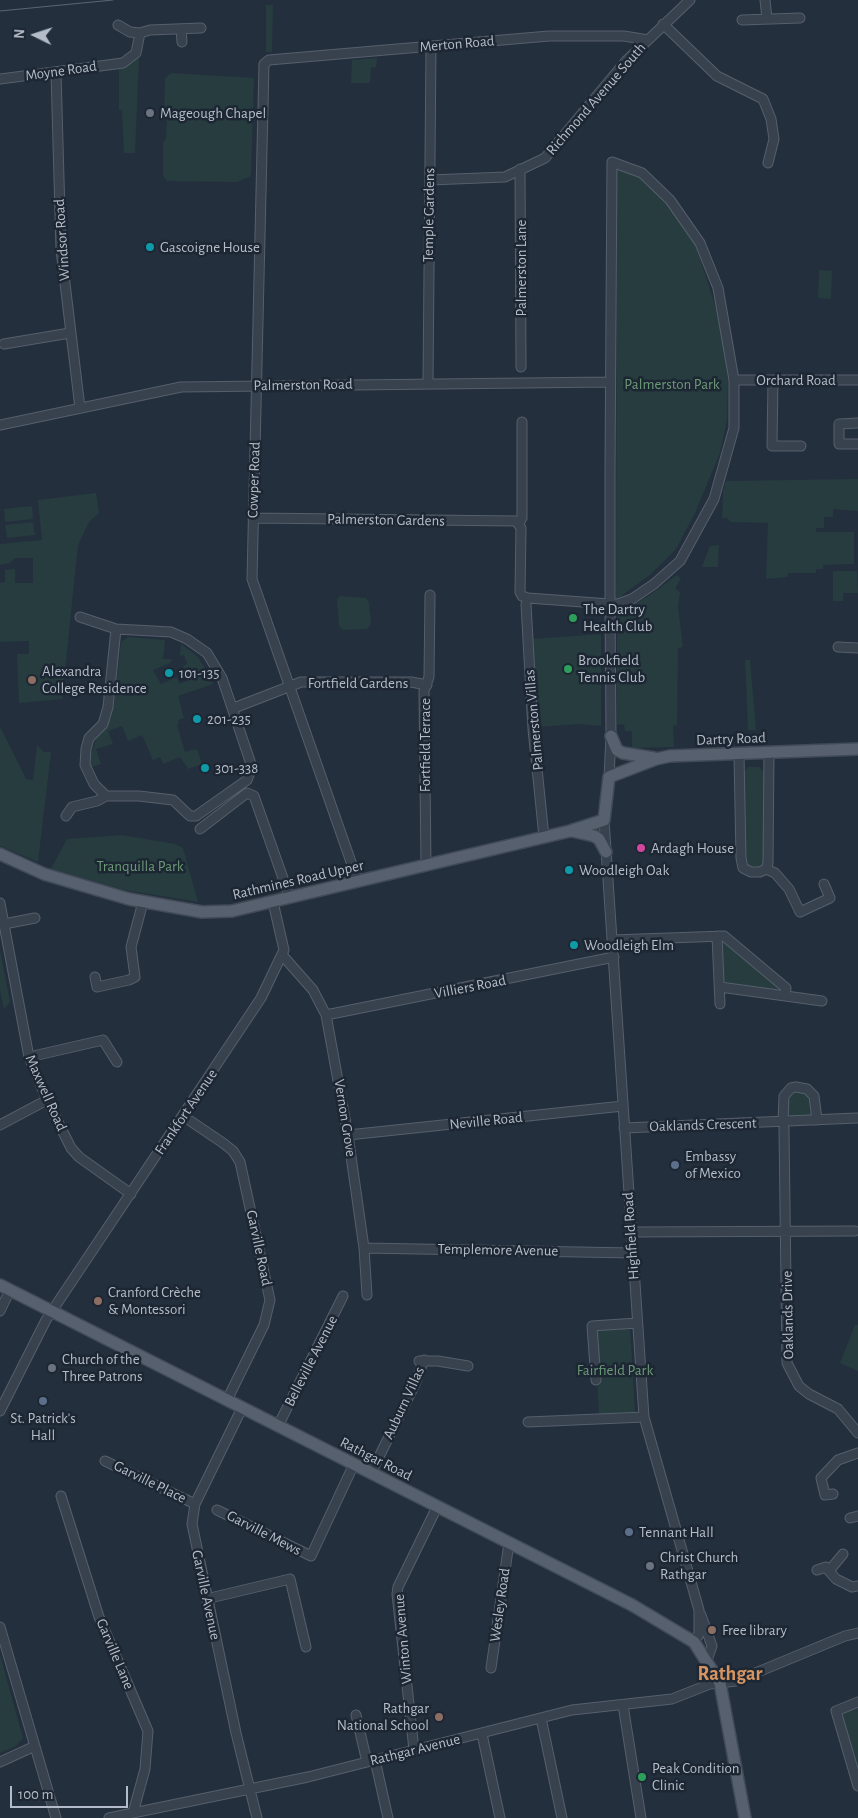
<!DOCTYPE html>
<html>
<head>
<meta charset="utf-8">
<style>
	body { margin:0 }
	#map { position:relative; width:858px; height:1818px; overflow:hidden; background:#242f3e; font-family:"Alegreya Sans",sans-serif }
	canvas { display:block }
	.north { position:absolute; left:10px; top:10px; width:50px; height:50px; -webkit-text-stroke:4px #1d2633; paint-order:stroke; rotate:274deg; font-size:14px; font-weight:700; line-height:20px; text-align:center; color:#b4bcc9 }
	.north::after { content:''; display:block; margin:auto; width:18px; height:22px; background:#b4bcc9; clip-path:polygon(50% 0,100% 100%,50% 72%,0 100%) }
	.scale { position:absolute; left:10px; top:1786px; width:118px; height:22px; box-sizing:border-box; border:2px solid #b4bcc9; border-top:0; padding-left:6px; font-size:15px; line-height:18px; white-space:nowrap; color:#b4bcc9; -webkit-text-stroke:4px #1d2633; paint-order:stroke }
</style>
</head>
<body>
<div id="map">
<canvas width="858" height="1818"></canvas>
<div class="north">N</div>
<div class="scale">100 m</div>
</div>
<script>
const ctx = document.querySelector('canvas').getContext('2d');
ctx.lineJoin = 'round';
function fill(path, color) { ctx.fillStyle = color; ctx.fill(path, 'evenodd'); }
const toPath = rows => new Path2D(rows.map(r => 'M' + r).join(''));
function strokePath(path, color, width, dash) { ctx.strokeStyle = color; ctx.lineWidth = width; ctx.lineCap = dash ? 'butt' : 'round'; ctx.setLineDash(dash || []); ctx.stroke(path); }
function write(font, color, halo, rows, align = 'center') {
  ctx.font = font + ' "Alegreya Sans",sans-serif'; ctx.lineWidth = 5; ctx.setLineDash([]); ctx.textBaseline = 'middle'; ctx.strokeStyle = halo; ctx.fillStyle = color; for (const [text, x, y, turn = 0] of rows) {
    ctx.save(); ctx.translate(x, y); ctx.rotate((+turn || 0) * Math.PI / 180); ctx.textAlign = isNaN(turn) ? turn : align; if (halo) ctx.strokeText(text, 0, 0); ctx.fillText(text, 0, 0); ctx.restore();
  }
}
fill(toPath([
	[266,5,273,5,272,52,266,52],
	[139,58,135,153,124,153,122,110,119,110,119,67],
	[377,58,376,67,371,68,370,83,351,83,352,60],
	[171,73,254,78,251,176,237,182,167,181,163,176,163,142,166,139,167,118,164,115,165,78],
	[623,168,642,176,665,200,696,246,722,327,728,380,727,420,720,453,695,513,676,549,651,574,616,600,617,169],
	[819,270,832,271,831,299,818,298],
	[858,479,858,511,833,509,833,517,824,517,824,528,816,528,816,532,854,532,854,564,823,565,823,569,816,569,816,573,788,573,787,577,766,579,768,523,731,522,727,518,722,518,723,492,726,481],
	[96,493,99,513,89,522,78,545,62,699,19,703,17,654,29,654,29,641,0,642,0,583,5,582,5,570,15,569,15,583,33,583,33,558,15,558,10,563,0,565,0,544,42,540,38,500],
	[32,506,33,519,5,522,4,509],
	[33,522,35,535,7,538,5,525],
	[719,545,718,567,702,567,710,546],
	[833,571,857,571,858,593,843,593,843,601,833,601],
	[677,575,681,579,675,588,680,592,678,607,683,647,678,648,677,725,673,726,674,747,632,748,632,731,625,731,624,724,617,725,617,614,650,595],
	[340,596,366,598,369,603,371,624,367,629,343,630,339,626,337,599],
	[601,634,601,726,580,724,537,727,533,639],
	[128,637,165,640,163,659,172,659,170,663,153,670,161,684,177,677,179,684,188,681,183,666,187,664,184,655,180,656,181,644,197,656,208,672,213,684,178,696,184,718,178,720,179,724,177,725,185,752,197,749,202,764,188,769,180,757,163,764,160,757,153,760,142,735,128,741,122,726,108,731,113,744,96,749,101,764,91,767,90,758,96,739,108,723,114,704,121,642],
	[745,660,750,660,756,730,748,730],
	[0,727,26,779,33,780,37,745,44,752,51,752,38,862,0,846],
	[748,767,759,767,764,773,765,863,761,868,753,868,746,864,744,859,743,773],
	[122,835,175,844,183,848,198,902,125,890,51,869,67,839],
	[724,941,778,986,777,991,725,984,722,981,721,944],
	[0,950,10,1002,4,1009,0,990],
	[794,1091,802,1092,812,1101,813,1118,786,1120,786,1104,789,1095],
	[855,1325,858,1325,858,1371,840,1363],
	[630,1326,635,1412,599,1414,594,1328],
	[0,1655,23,1738,16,1746,0,1753],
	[858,1709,858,1772,841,1717,844,1713]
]), '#263c3f');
const minor = toPath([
	[765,0,767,19],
	[742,20,800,18],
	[663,24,717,76,763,99,771,119,774,139,768,163],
	[118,25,130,32,140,33],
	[181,29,182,42],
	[56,72,61,250,80,408],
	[0,79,123,63,136,53,140,33,150,30,201,28],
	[520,169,521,367],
	[430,180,505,177,545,158,626,61,690,0],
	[4,344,70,333],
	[734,380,858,380],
	[773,380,772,446,801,446],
	[428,383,431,47],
	[858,423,839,424,839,444,858,444],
	[0,425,181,387,610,382],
	[253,518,516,521,521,528,520,592,522,596,528,598,610,604,618,604,632,599,654,584,680,561,714,499,734,428,734,380,718,288,700,243,670,200,642,173,612,162,610,471,610,604,611,736,609,777],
	[519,523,522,518,522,422],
	[526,604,533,729,544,837],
	[838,647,858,648],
	[234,708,301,682,411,682,427,685],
	[739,754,741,858,743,868,751,872,760,872,766,869,768,863,769,753],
	[106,796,94,784,85,765,86,749,89,738,103,724,108,707,116,629],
	[66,816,72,807,97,801,106,796,139,796,173,800,190,816,196,816,247,780,252,767,222,678,207,653,187,639,171,632,116,629,80,617],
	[604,820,644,1417,699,1610,699,1634,694,1642],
	[200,829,247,793,254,796,290,898],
	[426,865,424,691,429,677,430,595],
	[766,869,775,873,789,889,800,912,830,898,824,884],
	[358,882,252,579,264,64,269,60,549,36,624,36,648,40],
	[0,903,29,1057,47,1100,71,1148,79,1157,131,1194],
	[4,924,35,918],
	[717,936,720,1004],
	[613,940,724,936,786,988,785,995],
	[283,956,313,990,326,1015,348,1135,364,1248,367,1295],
	[95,977,97,987,129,980,135,977,131,947,143,902],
	[720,987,822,1001],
	[326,1015,614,957],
	[29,1057,103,1040,117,1062],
	[183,1116,223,1143,233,1151,240,1162,270,1300,264,1325,227,1400],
	[783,1121,784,1096,791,1088,796,1087,807,1089,814,1096,817,1120],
	[0,1125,47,1100],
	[624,1128,857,1118],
	[784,1128,787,1363,799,1386,809,1394,838,1409,858,1433],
	[348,1135,623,1106],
	[631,1232,855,1231],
	[364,1248,633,1253],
	[0,1311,10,1290],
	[419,1361,438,1361,468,1366],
	[596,1380,592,1326,637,1323],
	[242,1408,195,1504,192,1524,236,1733,257,1818],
	[0,1411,46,1320,261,998,284,950,273,902],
	[528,1422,644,1417],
	[278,1426,343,1296],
	[105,1461,195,1504],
	[371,1473,415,1384,424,1360],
	[833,1494,825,1495,821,1478,838,1460,858,1453],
	[61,1496,99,1617,148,1731,145,1769,133,1813],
	[217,1510,311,1556,354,1464],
	[850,1518,858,1516],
	[817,1570,826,1567,829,1571,843,1554],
	[829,1571,836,1579,852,1587,858,1586],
	[206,1599,290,1579,306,1647],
	[701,1615,712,1646,707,1660],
	[0,1627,56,1818],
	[491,1668,509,1543],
	[858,1702,836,1711,858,1786],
	[623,1705,641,1818],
	[356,1715,367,1762],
	[541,1718,562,1818],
	[482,1734,500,1818],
	[414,1750,397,1594,398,1587,437,1507],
	[375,1760,388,1818],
	[0,1762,35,1746],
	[109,1818,308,1777,572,1710,672,1699,710,1684,736,1681,845,1636,858,1633]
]);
const major = toPath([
	[611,736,617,750,623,753,654,758],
	[572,831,594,836,599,839,606,852],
	[0,854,44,874,129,899,202,912,232,911,570,831,604,820,609,777,656,759,670,756,858,749],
	[0,1285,632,1605,694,1642,720,1683,745,1818]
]);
strokePath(minor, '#565f6c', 11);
strokePath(major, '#414a57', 14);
strokePath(minor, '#38414e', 9);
strokePath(major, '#56606e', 11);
strokePath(toPath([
	[0,11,113,0]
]), '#5a6575', 1);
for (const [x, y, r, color] of [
	[150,113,5,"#6b7280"],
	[150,247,5,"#0f9aa8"],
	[573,618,5,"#2e9e5b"],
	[568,669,5,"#2e9e5b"],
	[169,673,5,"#0f9aa8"],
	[32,680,5,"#8d6e63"],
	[197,719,5,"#0f9aa8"],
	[205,768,5,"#0f9aa8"],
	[641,848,5,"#d1479c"],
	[569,870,5,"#0f9aa8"],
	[574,945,5,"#0f9aa8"],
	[675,1165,5,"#5c6f8a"],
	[98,1301,5,"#8d6e63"],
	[52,1368,5,"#6b7280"],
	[43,1401,5,"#5c6f8a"],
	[629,1532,5,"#5c6f8a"],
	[650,1566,5,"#6b7280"],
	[712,1630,5,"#8d6e63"],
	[439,1717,5,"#8d6e63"],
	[642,1777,5,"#2e9e5b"]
]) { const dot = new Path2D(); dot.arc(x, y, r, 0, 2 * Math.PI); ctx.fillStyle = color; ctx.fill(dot); strokePath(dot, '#1d2633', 2); }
write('15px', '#b4bcc9', '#1d2633', [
	["Merton Road",457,44,-5],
	["Moyne Road",61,71,-8],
	["Richmond Avenue South",596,99,-49],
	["Temple Gardens",429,215,-89],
	["Windsor Road",62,240,-94],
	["Palmerston Lane",521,268,-90],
	["Orchard Road",796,380],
	["Palmerston Road",303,385,-1],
	["Cowper Road",254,480,-88],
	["Palmerston Gardens",386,520,1],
	["Fortfield Gardens",358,683],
	["Palmerston Villas",534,720,-95],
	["Dartry Road",731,739,-2],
	["Fortfield Terrace",425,745,-90],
	["Rathmines Road Upper",298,880,-13],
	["Villiers Road",470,987,-11],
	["Maxwell Road",46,1093,66],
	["Frankfort Avenue",186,1112,-56],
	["Vernon Grove",345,1118,81],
	["Neville Road",486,1121,-6],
	["Oaklands Crescent",703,1125,-2],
	["Highfield Road",631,1236,-94],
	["Garville Road",259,1248,78],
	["Templemore Avenue",498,1250,1],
	["Oaklands Drive",788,1315,-91],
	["Belleville Avenue",311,1361,-63],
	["Auburn Villas",404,1403,-65],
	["Rathgar Road",376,1459,27],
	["Garville Place",150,1482,26],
	["Garville Mews",264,1533,27],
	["Garville Avenue",206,1595,78],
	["Wesley Road",500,1605,-82],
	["Winton Avenue",403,1639,-95],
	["Garville Lane",115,1654,67],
	["Rathgar Avenue",415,1750,-14]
]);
write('15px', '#b4bcc9', '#1d2633', [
	["Mageough Chapel",160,113],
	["Gascoigne House",160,247],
	["The Dartry",583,609],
	["Health Club",583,626],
	["Brookfield",578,660],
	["Tennis Club",578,677],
	["Alexandra",42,671],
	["College Residence",42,688],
	["101-135",179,673],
	["201-235",207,719],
	["301-338",215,768],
	["Ardagh House",651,848],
	["Woodleigh Oak",579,870],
	["Woodleigh Elm",584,945],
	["Embassy",685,1156],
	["of Mexico",685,1173],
	["Cranford Crèche",108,1292],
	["& Montessori",108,1309],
	["Church of the",62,1359],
	["Three Patrons",62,1376],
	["St. Patrick's",43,1418,"center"],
	["Hall",43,1435,"center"],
	["Tennant Hall",639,1532],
	["Christ Church",660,1557],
	["Rathgar",660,1574],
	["Free library",722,1630],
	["Rathgar",429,1708,"right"],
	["National School",429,1725,"right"],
	["Peak Condition",652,1768],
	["Clinic",652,1785]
], 'left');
write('15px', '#6b9a76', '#1d2633', [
	["Palmerston Park",672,384],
	["Tranquilla Park",140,866],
	["Fairfield Park",615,1370]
]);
write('bold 20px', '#d59563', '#1d2633', [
	["Rathgar",730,1674]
]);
</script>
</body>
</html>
